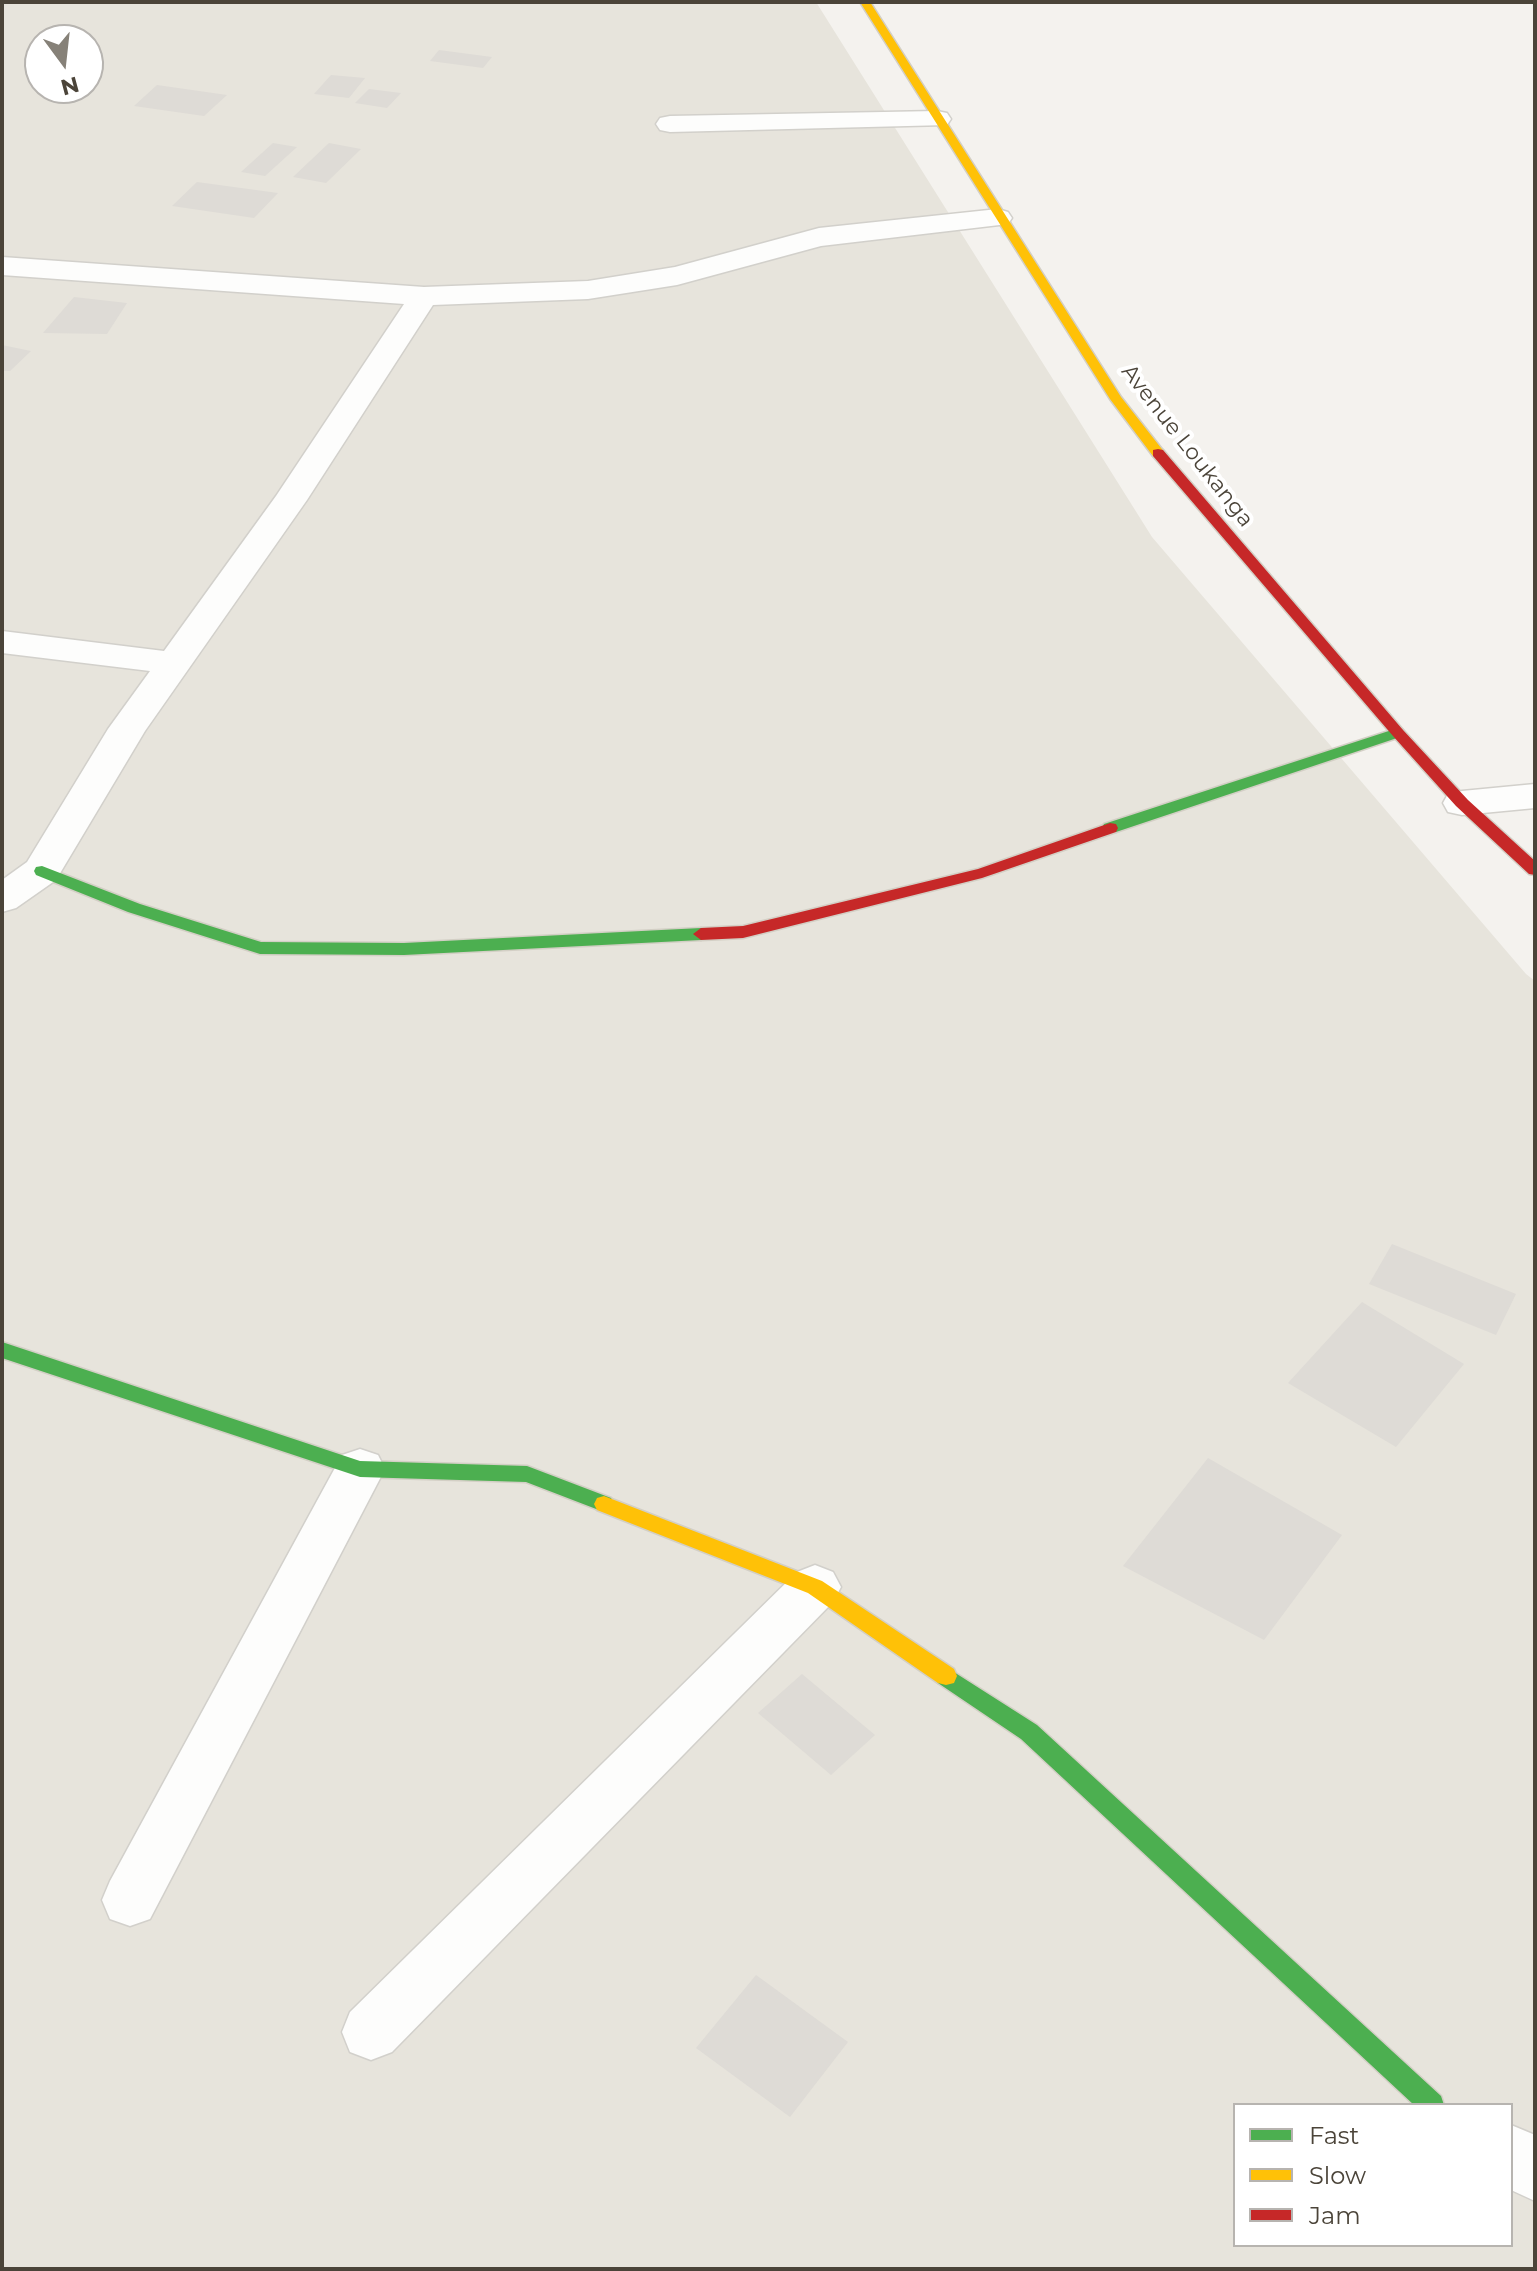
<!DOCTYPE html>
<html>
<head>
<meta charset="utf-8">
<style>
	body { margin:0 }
	#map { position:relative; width:1537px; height:2271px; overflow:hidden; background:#f4f2ee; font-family:Montserrat,sans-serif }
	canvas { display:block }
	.frame { position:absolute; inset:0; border:4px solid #4b4439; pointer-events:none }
	.legend { position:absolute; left:1233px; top:2103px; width:280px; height:144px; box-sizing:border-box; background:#fff; border:2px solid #b7b4b0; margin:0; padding:10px 14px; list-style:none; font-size:24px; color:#4b4439 }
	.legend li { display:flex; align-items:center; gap:16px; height:40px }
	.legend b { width:40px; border:2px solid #b7b4b0 }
	.north { position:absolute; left:24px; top:24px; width:80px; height:80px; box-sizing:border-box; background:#fff; border:2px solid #b7b4b0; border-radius:50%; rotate:165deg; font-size:22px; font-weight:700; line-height:32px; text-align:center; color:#4b4439 }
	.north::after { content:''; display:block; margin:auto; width:28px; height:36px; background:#868178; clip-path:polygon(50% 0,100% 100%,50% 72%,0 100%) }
</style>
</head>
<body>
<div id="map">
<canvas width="1537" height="2271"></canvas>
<div class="frame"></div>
<ul class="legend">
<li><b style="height:10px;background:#4caf50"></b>Fast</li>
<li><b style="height:10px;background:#ffc107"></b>Slow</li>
<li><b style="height:10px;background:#c62828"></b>Jam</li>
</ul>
<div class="north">N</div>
</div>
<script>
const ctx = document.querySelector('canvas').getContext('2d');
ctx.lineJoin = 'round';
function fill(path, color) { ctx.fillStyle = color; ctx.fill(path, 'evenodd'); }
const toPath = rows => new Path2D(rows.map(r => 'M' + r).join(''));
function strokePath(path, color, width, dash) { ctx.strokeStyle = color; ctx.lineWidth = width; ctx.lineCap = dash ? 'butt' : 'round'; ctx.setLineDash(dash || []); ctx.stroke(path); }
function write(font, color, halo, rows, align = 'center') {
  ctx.font = font + ' Montserrat,sans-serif'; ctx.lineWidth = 8; ctx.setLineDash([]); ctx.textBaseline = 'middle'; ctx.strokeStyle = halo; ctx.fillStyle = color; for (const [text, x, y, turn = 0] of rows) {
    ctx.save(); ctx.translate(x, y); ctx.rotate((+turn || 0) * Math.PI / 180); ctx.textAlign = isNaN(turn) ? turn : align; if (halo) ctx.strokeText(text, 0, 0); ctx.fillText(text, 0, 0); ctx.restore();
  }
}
fill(toPath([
	[2,2,816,2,1152,537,1526,974,1535,981,1535,2269,2,2269],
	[40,40,88,40,88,88,40,88],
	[1235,2105,1511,2105,1511,2245,1235,2245]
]), '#e7e4dc');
fill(toPath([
	[439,50,492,57,483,68,430,61],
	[331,75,365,78,349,98,314,94],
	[157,85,227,95,204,116,134,106],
	[369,89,401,93,387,108,355,103],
	[273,143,297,147,265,176,241,172],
	[329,143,361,149,326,183,293,177],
	[197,182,278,193,254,218,172,206],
	[74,297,127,303,107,334,43,333],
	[2,345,31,351,10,371,2,371],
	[1392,1244,1516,1294,1496,1335,1369,1284],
	[1362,1302,1464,1364,1396,1447,1288,1383],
	[1208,1458,1342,1535,1264,1640,1123,1566],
	[802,1674,875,1735,831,1775,758,1713],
	[756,1975,848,2042,790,2117,696,2048]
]), '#dedbd6');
const street = toPath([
	[937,111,947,113,951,119,947,125,670,132,660,130,656,124,660,118,670,116,937,111],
	[998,209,1008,212,1012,218,1008,224,821,246,677,285,588,299,433,305,307,500,145,731,56,880,16,908,2,912,2,880,27,862,108,729,150,671,2,653,2,631,164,651,276,496,404,304,2,275,2,257,424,287,588,281,675,267,819,228,998,209],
	[1535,784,1535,808,1462,815,1448,812,1443,803,1448,794,1462,791,1535,784],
	[360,1449,378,1455,385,1469,150,1919,130,1926,110,1919,102,1900,110,1881,342,1455,360,1449],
	[815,1565,833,1572,841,1587,833,1602,392,2052,371,2060,350,2052,342,2032,350,2012,797,1572,815,1565],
	[1511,2125,1535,2135,1535,2201,1511,2190,1511,2125]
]);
const fast = toPath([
	[1398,728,1403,730,1403,736,1116,832,1104,832,1102,828,1104,824,1398,728],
	[42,866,140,904,261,942,404,943,701,928,709,934,701,940,404,955,260,954,128,912,36,875,34,871,36,867,42,866],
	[2,1342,360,1461,527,1466,611,1498,614,1504,611,1510,604,1512,526,1482,360,1477,2,1358,2,1342],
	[946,1667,1037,1725,1441,2096,1444,2105,1414,2105,1021,1739,938,1683,935,1676,938,1669,946,1667]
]);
const slow = toPath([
	[860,2,870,2,1121,397,1165,453,1163,456,1153,456,1110,399,860,2],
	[604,1496,822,1581,954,1669,957,1676,954,1683,946,1685,938,1683,808,1593,597,1510,594,1504,597,1498,604,1496]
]);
const jam = toPath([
	[1158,449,1163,450,1403,730,1468,800,1535,861,1535,875,1529,874,1456,806,1393,736,1153,456,1153,450,1158,449],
	[1110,823,1116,824,1118,828,1116,832,982,878,743,938,701,940,693,934,701,928,743,926,978,869,1110,823]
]);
strokePath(street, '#d2d0cb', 3);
strokePath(fast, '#d3cfc5', 3);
strokePath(slow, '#d3cfc5', 3);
strokePath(jam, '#d3cfc5', 3);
fill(street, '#fdfdfc');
fill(fast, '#4caf50');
fill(slow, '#ffc107');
fill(jam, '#c62828');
write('22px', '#4b4439', '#fff', [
	["Avenue Loukanga",1187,446,52]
]);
</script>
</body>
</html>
